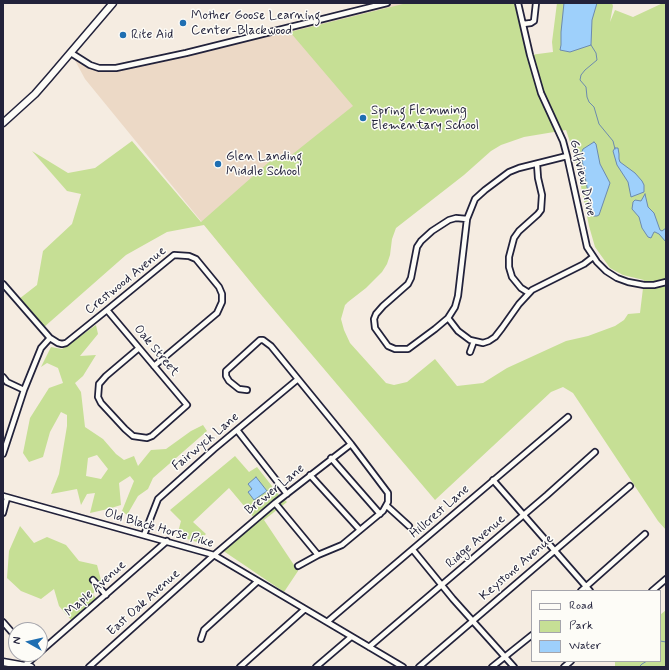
<!DOCTYPE html>
<html>
<head>
<meta charset="utf-8">
<style>
	body { margin:0 }
	#map { position:relative; width:669px; height:670px; overflow:hidden; background:#f5ece1; font-family:Mynerve,sans-serif }
	canvas { display:block }
	.frame { position:absolute; inset:0; border:4px solid #22223b; pointer-events:none }
	.legend { position:absolute; left:531px; top:590px; width:130px; height:72px; box-sizing:border-box; background:#fdfcf7; border:1px solid #a5a5ac; margin:0; padding:5px 7px; list-style:none; font-size:12px; color:#22223b }
	.legend li { display:flex; align-items:center; gap:8px; height:20px }
	.legend b { width:20px; border:1px solid #a5a5ac }
	.north { position:absolute; left:8px; top:622px; width:40px; height:40px; box-sizing:border-box; background:#fdfcf7; border:1px solid #a5a5ac; border-radius:50%; rotate:278deg; font-size:11px; font-weight:700; line-height:16px; text-align:center; color:#22223b }
	.north::after { content:''; display:block; margin:auto; width:14px; height:18px; background:#1f6fb2; clip-path:polygon(50% 0,100% 100%,50% 72%,0 100%) }
</style>
</head>
<body>
<div id="map">
<canvas width="669" height="670"></canvas>
<div class="frame"></div>
<ul class="legend">
<li><b style="height:5px;background:#fdfcf7"></b>Road</li>
<li><b style="height:11px;background:#c6df95"></b>Park</li>
<li><b style="height:11px;background:#9ed0fb"></b>Water</li>
</ul>
<div class="north">N</div>
</div>
<script>
const ctx = document.querySelector('canvas').getContext('2d');
ctx.lineJoin = 'round';
function fill(path, color) { ctx.fillStyle = color; ctx.fill(path, 'evenodd'); }
const toPath = rows => new Path2D(rows.map(r => 'M' + r).join(''));
function strokePath(path, color, width, dash) { ctx.strokeStyle = color; ctx.lineWidth = width; ctx.lineCap = dash ? 'butt' : 'round'; ctx.setLineDash(dash || []); ctx.stroke(path); }
function write(font, color, halo, rows, align = 'center') {
  ctx.font = font + ' Mynerve,sans-serif'; ctx.lineWidth = 3; ctx.setLineDash([]); ctx.textBaseline = 'middle'; ctx.strokeStyle = halo; ctx.fillStyle = color; for (const [text, x, y, turn = 0] of rows) {
    ctx.save(); ctx.translate(x, y); ctx.rotate((+turn || 0) * Math.PI / 180); ctx.textAlign = isNaN(turn) ? turn : align; if (halo) ctx.strokeText(text, 0, 0); ctx.fillText(text, 0, 0); ctx.restore();
  }
}
fill(toPath([
	[387,3,518,3,538,83,502,98,263,297,85,79,71,53,90,65,116,68]
]), '#ecd9c6');
fill(toPath([
	[407,3,514,3,536,84,538,83,530,55,553,52,552,42,557,3,612,3,613,6,610,22,615,10,633,17,663,3,666,3,666,530,658,521,573,393,563,387,551,392,435,500,263,297,204,225,167,232,126,255,43,328,19,299,37,285,43,251,72,224,81,194,67,191,32,151,68,173,95,168,132,141,201,222,277,155,284,161,353,106,290,32],
	[566,130,575,157,589,226,595,247,610,268,623,275,644,280,640,313,628,314,624,320,615,326,588,336,566,341,507,368,483,383,457,386,435,359,407,382,394,385,386,383,350,343,344,330,341,319,345,305,348,302,366,288,382,272,387,264,390,255,392,239,396,228,464,175,491,151,501,145,524,137],
	[96,325,98,334,80,356,96,355,83,376,75,383,81,392,85,427,103,439,116,454,124,460,134,456,138,466,151,450,166,449,191,431,203,425,207,431,153,478,148,489,138,496,127,515,122,511,134,481,130,476,119,483,121,505,108,509,90,513,95,493,87,494,81,505,77,489,51,494,59,474,67,426,67,415,61,412,50,432,43,457,29,462,23,453,30,418,49,388,63,383,58,368,47,363,41,367,51,347,62,349],
	[97,455,108,469,101,479,86,476,88,458],
	[235,456,249,472,257,467,279,495,287,502,264,520,298,571,284,592,222,550,255,519,229,488,193,522,206,534,197,542,177,536,181,521,170,510],
	[20,526,34,543,47,537,66,545,79,561,97,565,101,580,93,594,97,600,72,621,59,606,54,589,41,599,21,591,7,578,9,551],
	[666,610,666,667,615,667,615,661,660,661,660,615]
]), '#c6df95');
const water = toPath([
	[564,3,597,3,592,20,591,45,570,52,560,50,561,45,561,32,564,3],
	[594,142,596,144,600,164,610,183,599,215,597,216,593,216,591,209,581,154,583,149,594,142],
	[615,148,618,148,619,154,619,159,620,162,635,173,642,181,644,185,644,192,631,197,628,182,617,165,613,151,615,148],
	[645,194,648,207,654,213,660,230,662,231,666,228,666,242,659,234,655,232,654,232,651,238,648,237,642,228,639,217,632,209,633,202,635,200,641,201,645,194],
	[256,477,267,491,254,500,248,492,252,489,248,484,256,477]
]);
fill(water, '#9ed0fb');
strokePath(water, '#6c8aae', 1);
strokePath(toPath([
	[591,45,596,53,597,60,585,70,581,75,580,80,586,87,587,97,589,102,594,107,599,124,613,141,615,149],
	[660,641,666,642],
	[639,667,642,664,647,661]
]), '#6c8aae', 1);
const minor = toPath([
	[518,3,530,55,541,93,563,141,567,156,587,247,597,262,606,271,617,278,628,282,644,285,654,285,666,282],
	[523,24,531,23,534,21,536,3],
	[71,53,90,65,99,68,116,68,186,53,387,3],
	[467,219,456,218,449,220,432,231,421,241,417,247,411,278,408,284,383,306,376,314,374,319,375,328,388,346,395,349,408,349,435,329,448,318,455,307,458,296,467,219,475,199,485,190,509,172,519,168,567,156],
	[3,284,50,338,58,343,62,344,66,343,107,310,174,255,189,256,196,259,219,287,222,294,222,302,217,313,154,366],
	[529,293,521,288,512,277,509,267,509,257,514,238,519,231,538,214,541,210,542,195,538,178,537,164],
	[107,310,187,405,152,436,147,438,133,436,125,429,101,403,98,397,99,384,106,376,139,348],
	[448,318,458,331,470,340,483,343,489,341,495,337,502,328,519,304,532,290,584,264,593,257],
	[470,352,474,341],
	[3,377,7,382,24,390],
	[247,390,239,389,229,381,226,376,226,371,260,340,263,340,271,346,351,444,388,493,388,502,383,511,342,545,318,555,298,566],
	[237,430,287,494],
	[3,454,24,390,41,348,50,338],
	[331,458,380,514],
	[310,475,360,530],
	[493,480,590,591],
	[3,496,214,555,403,667],
	[275,503,318,555],
	[387,506,409,526],
	[3,513,7,498],
	[144,535,158,499,214,449,298,379],
	[413,550,453,599,514,667],
	[93,580,106,595],
	[581,591,645,534],
	[652,591,666,579],
	[3,622,16,637],
	[327,622,568,417],
	[201,639,204,630,258,581],
	[369,647,547,495,595,452],
	[40,652,167,541],
	[24,666,38,654],
	[89,667,214,555,275,503,351,444],
	[240,667,305,609],
	[316,667,351,637],
	[419,667,630,486],
	[492,667,532,635],
	[564,667,571,661]
]);
const major = toPath([
	[3,123,35,94,49,78,113,3],
	[3,662,31,667]
]);
strokePath(minor, '#22223b', 8);
strokePath(major, '#22223b', 9);
strokePath(minor, '#fdfcf7', 4.5);
strokePath(major, '#fdfcf7', 6);
for (const [x, y, r, color] of [
	[183,23,4,"#1f6fb2"],
	[123,35,4,"#1f6fb2"],
	[363,118,4,"#1f6fb2"],
	[218,164,4,"#1f6fb2"]
]) { const dot = new Path2D(); dot.arc(x, y, r, 0, 2 * Math.PI); ctx.fillStyle = color; ctx.fill(dot); strokePath(dot, '#fdfcf7', 1.5); }
write('13px', '#22223b', '#fdfcf7', [
	["Mother Goose Learning",191,16],
	["Center-Blackwood",191,31],
	["Rite Aid",131,35],
	["Spring Flemming",371,111],
	["Elementary School",371,126],
	["Glen Landing",226,157],
	["Middle School",226,172]
], 'left');
write('13px', '#22223b', '#fdfcf7', [
	["Golfview Drive",582,178,77],
	["Crestwood Avenue",126,281,-39],
	["Oak Street",156,351,50],
	["Fairwyck Lane",206,442,-40],
	["Brewer Lane",275,490,-39],
	["Hillcrest Lane",440,512,-41],
	["Old Black Horse Pike",159,529,16],
	["Ridge Avenue",476,542,-41],
	["Keystone Avenue",517,568,-41],
	["Maple Avenue",96,589,-42],
	["East Oak Avenue",144,603,-42]
]);
</script>
</body>
</html>
